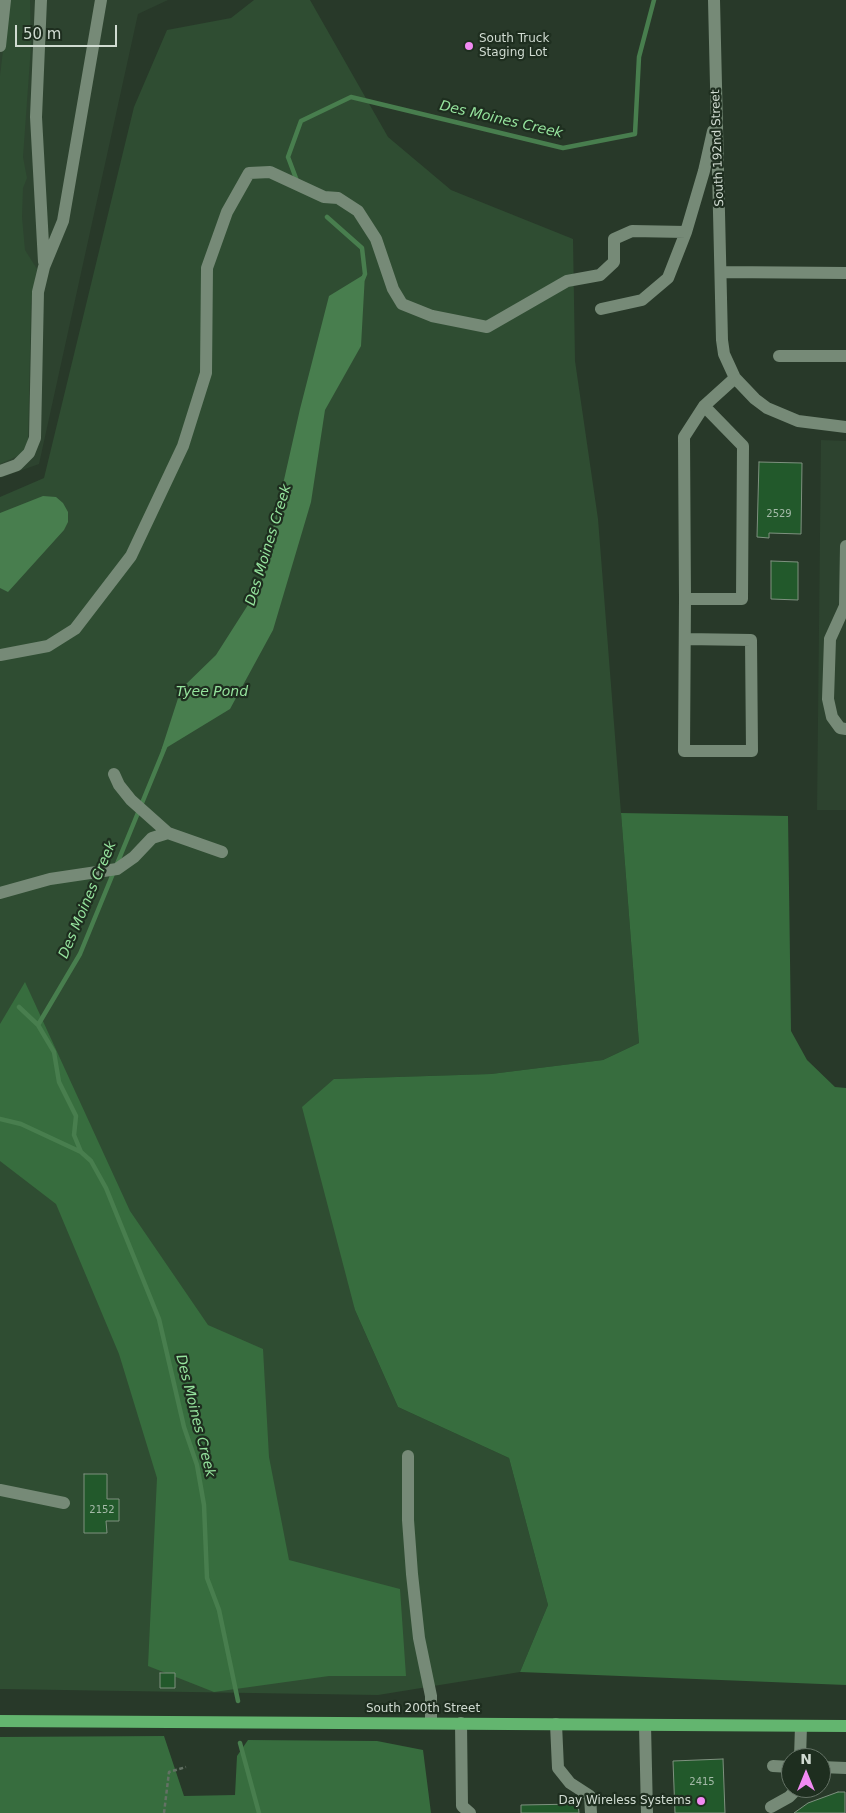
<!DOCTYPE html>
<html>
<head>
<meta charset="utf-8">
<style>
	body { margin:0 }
	#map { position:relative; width:846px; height:1813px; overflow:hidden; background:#283929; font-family:"DejaVu Sans",sans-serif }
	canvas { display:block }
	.north { position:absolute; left:781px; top:1748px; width:50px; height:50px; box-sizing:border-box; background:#1e2e1f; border:1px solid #657366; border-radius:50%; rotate:0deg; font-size:14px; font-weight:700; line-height:20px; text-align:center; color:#d0dbd1 }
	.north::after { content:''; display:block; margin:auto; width:18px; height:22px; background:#f28af3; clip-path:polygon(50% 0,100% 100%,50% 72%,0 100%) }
	.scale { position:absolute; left:15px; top:25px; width:102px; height:22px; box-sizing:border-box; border:2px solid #d0dbd1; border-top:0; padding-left:6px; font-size:15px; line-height:18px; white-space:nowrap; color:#d0dbd1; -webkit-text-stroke:4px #1e2e1f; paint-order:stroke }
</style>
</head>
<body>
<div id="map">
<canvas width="846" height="1813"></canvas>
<div class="north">N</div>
<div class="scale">50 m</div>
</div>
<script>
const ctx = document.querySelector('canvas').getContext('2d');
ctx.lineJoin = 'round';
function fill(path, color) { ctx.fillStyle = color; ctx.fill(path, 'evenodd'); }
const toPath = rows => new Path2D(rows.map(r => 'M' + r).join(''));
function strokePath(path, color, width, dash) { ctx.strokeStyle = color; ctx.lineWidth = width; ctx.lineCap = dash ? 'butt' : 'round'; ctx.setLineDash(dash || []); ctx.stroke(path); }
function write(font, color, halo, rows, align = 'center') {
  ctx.font = font + ' "DejaVu Sans",sans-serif'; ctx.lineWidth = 4.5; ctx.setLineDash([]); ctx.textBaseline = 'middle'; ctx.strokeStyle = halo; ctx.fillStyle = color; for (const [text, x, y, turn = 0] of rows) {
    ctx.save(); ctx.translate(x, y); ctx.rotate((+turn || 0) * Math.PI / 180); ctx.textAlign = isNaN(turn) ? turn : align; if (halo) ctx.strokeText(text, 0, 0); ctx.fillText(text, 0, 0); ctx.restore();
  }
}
fill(toPath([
	[0,0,168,0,138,14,39,464,0,478],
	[821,440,846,441,846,810,817,810]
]), '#2d432f');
fill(toPath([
	[9,0,30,0,31,46,23,157,27,178,23,188,22,217,25,250,37,269,31,303,28,442,22,454,0,464,0,76],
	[254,0,310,0,388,137,451,190,573,239,575,361,598,519,639,1043,603,1060,491,1074,334,1079,355,1310,398,1407,509,1458,548,1605,520,1672,378,1695,0,1689,0,497,44,478,134,107,167,30,231,18]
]), '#2f4d32');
fill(toPath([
	[621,813,788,816,791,1031,807,1060,835,1087,846,1088,846,1685,520,1672,548,1605,509,1458,398,1407,355,1310,302,1107,334,1079,491,1074,603,1060,639,1043],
	[25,982,130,1211,208,1325,263,1349,269,1457,289,1560,400,1589,406,1676,329,1676,214,1692,148,1666,157,1478,119,1354,56,1204,0,1161,0,1024],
	[164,1736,184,1796,235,1795,237,1756,248,1740,377,1741,423,1750,431,1813,0,1813,0,1737]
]), '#376d3e');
fill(toPath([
	[365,274,361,346,325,410,311,502,273,630,230,709,161,751,181,689,216,655,260,586,300,409,329,296],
	[43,496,56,497,63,503,68,512,68,522,64,530,8,592,0,588,0,513]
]), '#487e4e');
strokePath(toPath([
	[297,181,288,157,301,121,351,97,563,148,635,134,639,57,654,0],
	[327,217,362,248,365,274,363,279],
	[19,1007,38,1025,54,1052,59,1082,76,1116,74,1135,81,1152,91,1161,106,1188,159,1319,184,1427,197,1465,204,1505,207,1578,219,1610,238,1701],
	[38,1025,80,954,165,747],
	[0,1119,21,1124,81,1152],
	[240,1743,259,1813]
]), '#487e4e', 4.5);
const building = toPath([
	[759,462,802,463,801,534,769,533,769,538,757,537,759,462],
	[771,561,798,562,798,600,771,599,771,561],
	[84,1474,107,1474,107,1499,119,1499,119,1521,106,1521,107,1533,84,1533,84,1474],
	[160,1673,175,1673,175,1688,160,1688,160,1673],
	[723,1759,725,1813,675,1813,673,1761,723,1759],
	[838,1792,845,1792,845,1813,794,1813,808,1803,838,1792],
	[578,1804,579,1813,521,1813,521,1805,578,1804]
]);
fill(building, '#22592b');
strokePath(building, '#7e917f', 1);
strokePath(toPath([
	[164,1813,169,1772,186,1767]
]), '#637164', 2.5, [4, 2.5]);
strokePath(toPath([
	[41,0,36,117,44,262],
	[714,0,722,340,724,354,735,378,755,399,767,408,798,421,846,427],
	[0,46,5,0],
	[721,272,846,273],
	[601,309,642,300,668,278,686,232,704,171,713,131],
	[779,356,846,356],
	[704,406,743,446,742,599,685,599,684,437,704,406,735,378],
	[0,471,17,465,29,453,35,438,38,292,44,267,63,221,101,0],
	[846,546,845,606,830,639,828,699,832,717,840,728,846,729],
	[685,639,751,640,752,751,684,751,685,599],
	[0,655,48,646,75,629,131,556,183,446,206,373,207,268,227,212,249,173,270,172,324,197,338,198,358,211,376,239,393,289,402,304,432,316,487,327,567,281,600,275,614,262,614,239,632,231,686,232],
	[114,774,119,785,131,800,168,833],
	[0,893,50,879,117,869,134,857,152,838,168,833,222,852],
	[408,1456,408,1520,412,1574,419,1638,431,1696,431,1723],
	[0,1490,64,1503],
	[461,1723,462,1806,470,1813],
	[556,1724,558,1768,570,1783,590,1796,591,1813],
	[645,1725,647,1813],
	[800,1758,801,1726],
	[773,1766,791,1767],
	[821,1767,846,1768],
	[771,1807,789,1797,798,1788]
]), '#768a77', 12);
strokePath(toPath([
	[0,1721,846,1726]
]), '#63b56f', 12);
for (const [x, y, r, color] of [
	[469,46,5,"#f28af3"],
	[701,1801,5,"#f28af3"]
]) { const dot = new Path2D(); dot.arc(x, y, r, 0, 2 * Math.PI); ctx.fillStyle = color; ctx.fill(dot); strokePath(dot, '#1e2e1f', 2); }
write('10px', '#a4baa8', null, [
	["2529",779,514],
	["2152",102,1510],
	["2415",702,1782]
]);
write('12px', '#d0dbd1', '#1e2e1f', [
	["South Truck",479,39],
	["Staging Lot",479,53],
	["Day Wireless Systems",691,1801,"right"]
], 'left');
write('12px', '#d0dbd1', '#1e2e1f', [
	["South 192nd Street",718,148,-92],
	["South 200th Street",423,1709]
]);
write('italic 14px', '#95e39d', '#1e2e1f', [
	["Des Moines Creek",501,120,13],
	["Des Moines Creek",269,545,-73],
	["Tyee Pond",212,692],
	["Des Moines Creek",88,900,-67],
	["Des Moines Creek",195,1416,76]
]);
</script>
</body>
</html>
